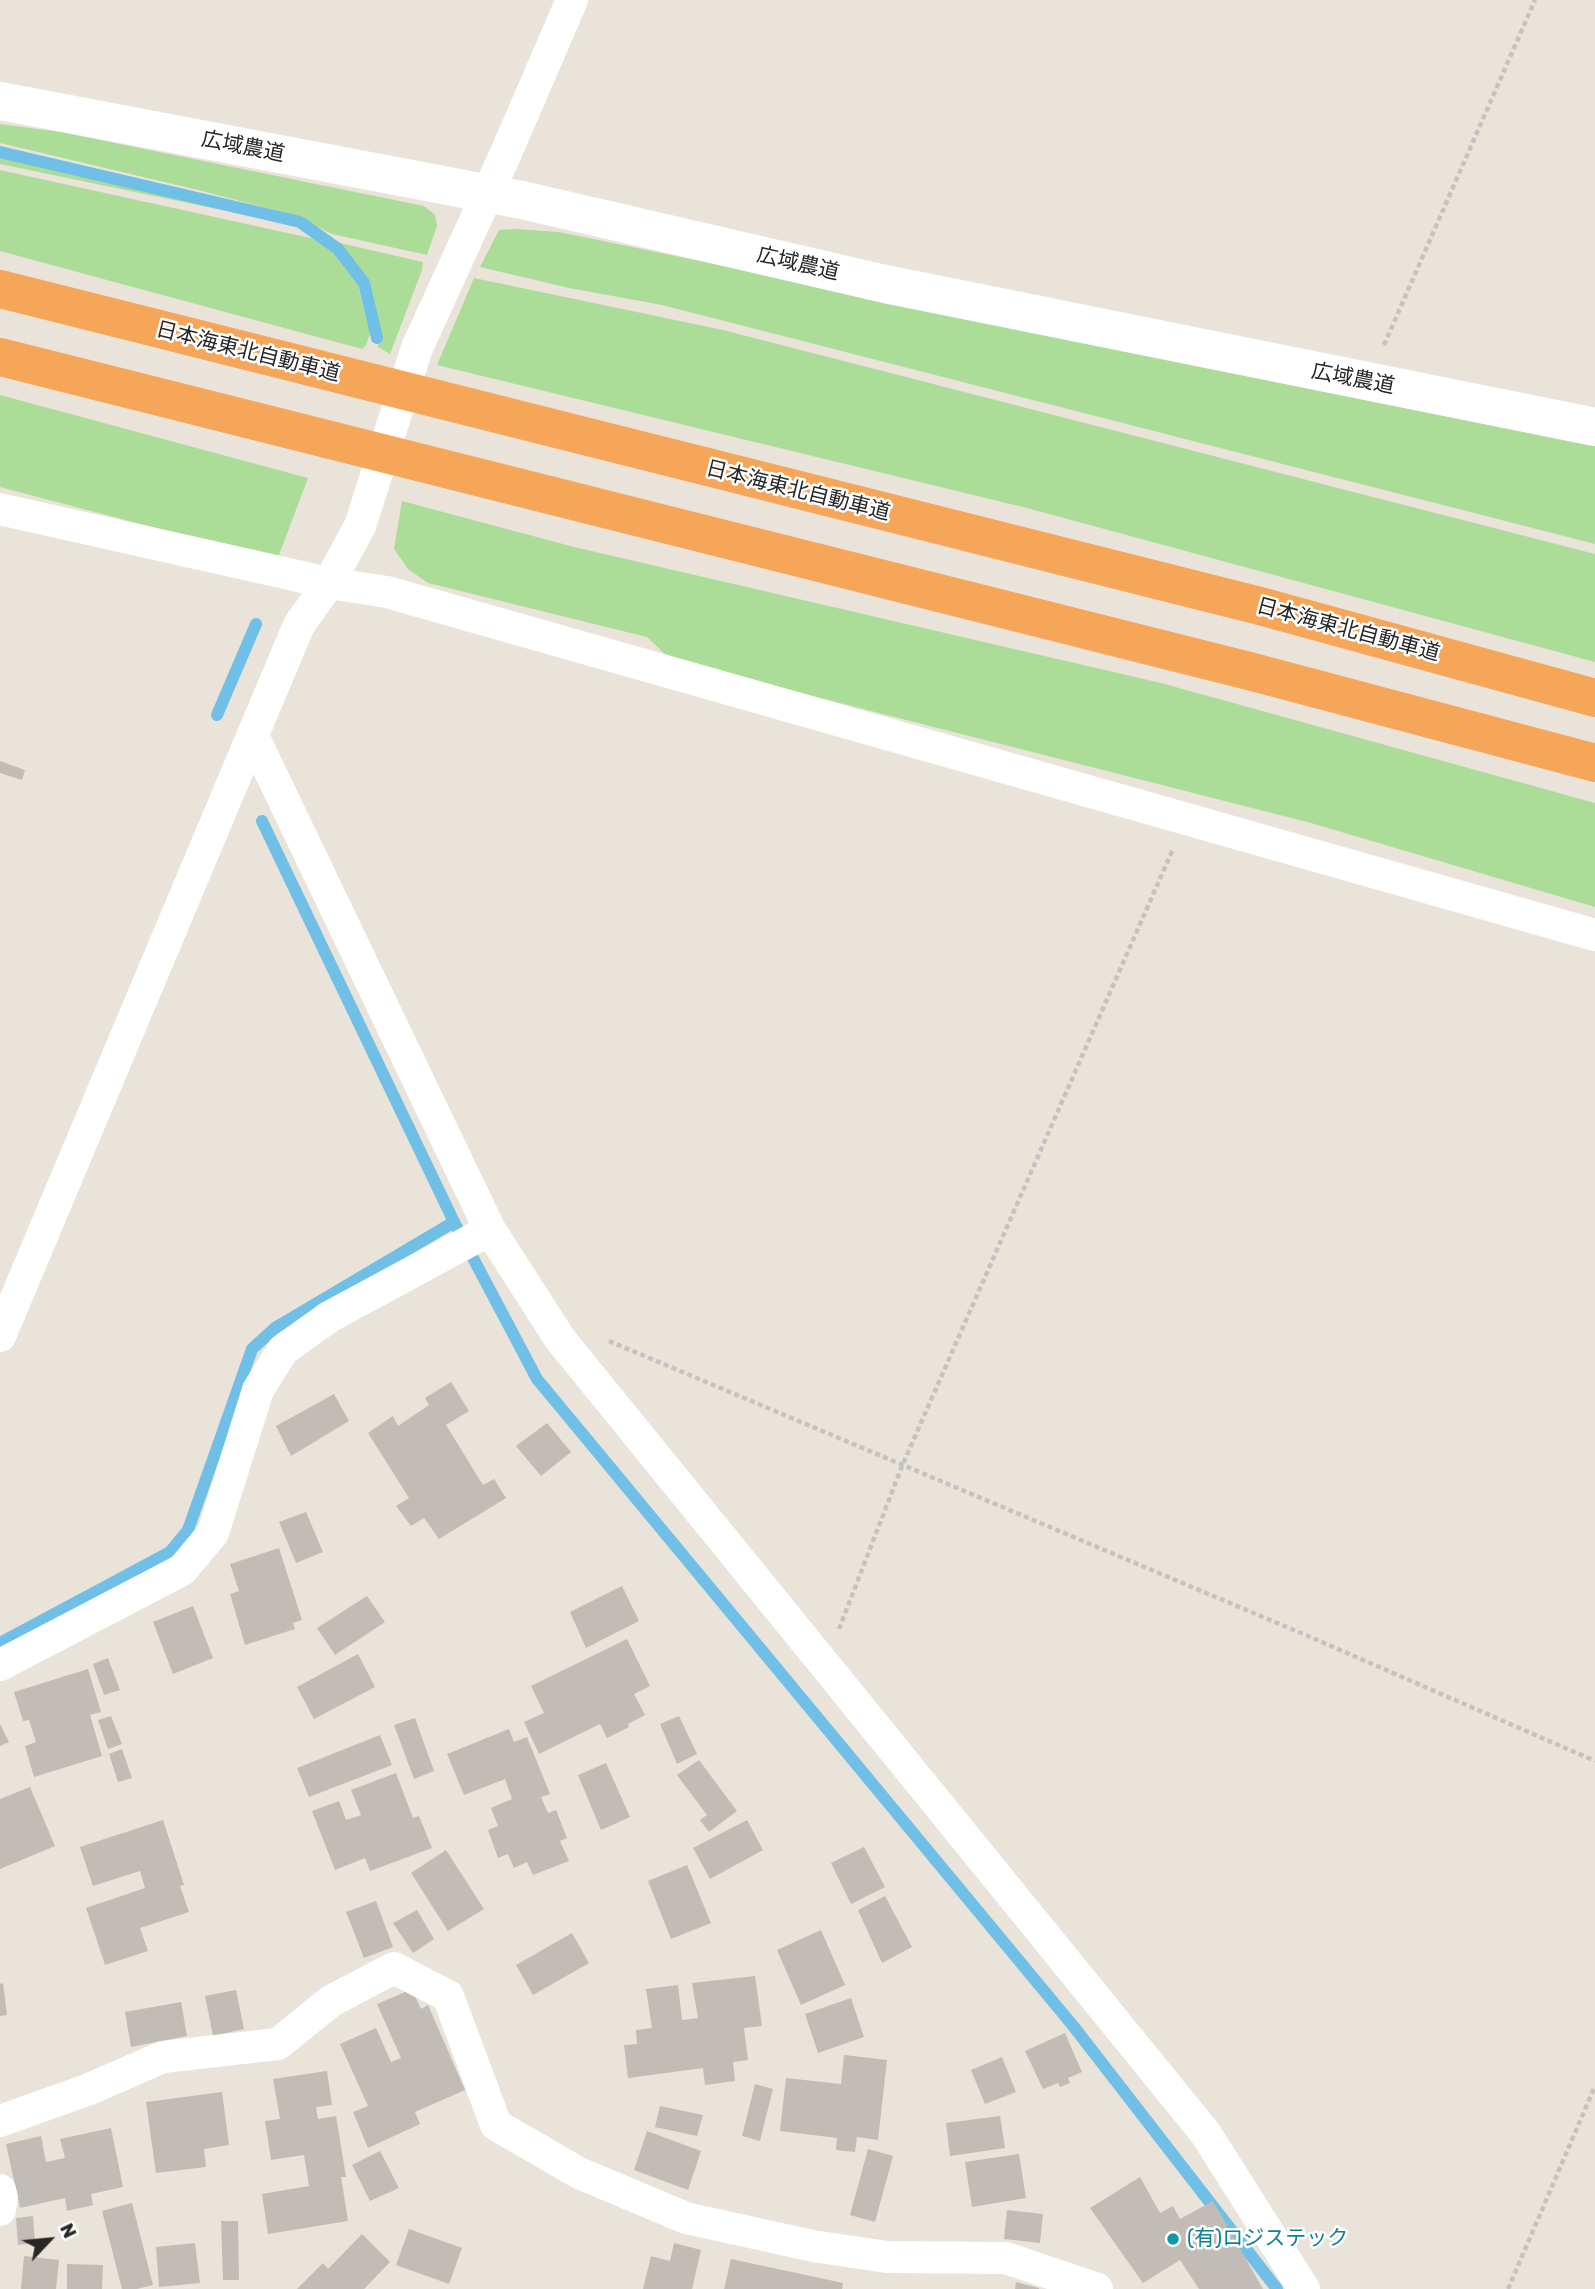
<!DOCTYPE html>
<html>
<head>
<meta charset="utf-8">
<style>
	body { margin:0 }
	#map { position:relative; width:1595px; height:2289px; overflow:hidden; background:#e9e3d9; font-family:Rubik,sans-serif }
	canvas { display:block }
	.north { position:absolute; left:14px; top:2205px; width:70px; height:70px; -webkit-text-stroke:5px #fff; paint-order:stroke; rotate:64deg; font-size:19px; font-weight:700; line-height:28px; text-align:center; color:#272727 }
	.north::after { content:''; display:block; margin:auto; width:24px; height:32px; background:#272727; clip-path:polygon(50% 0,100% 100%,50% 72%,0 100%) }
</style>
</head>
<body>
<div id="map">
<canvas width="1595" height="2289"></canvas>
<div class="north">N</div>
</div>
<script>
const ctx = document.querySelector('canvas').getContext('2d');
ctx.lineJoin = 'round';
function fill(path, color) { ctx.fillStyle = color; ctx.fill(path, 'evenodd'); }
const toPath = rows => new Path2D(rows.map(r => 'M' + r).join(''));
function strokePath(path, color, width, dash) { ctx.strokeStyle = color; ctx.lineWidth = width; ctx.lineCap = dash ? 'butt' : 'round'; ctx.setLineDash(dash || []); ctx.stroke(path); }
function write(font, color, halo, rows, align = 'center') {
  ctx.font = font + ' Rubik,"Noto Sans JP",sans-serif'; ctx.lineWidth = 5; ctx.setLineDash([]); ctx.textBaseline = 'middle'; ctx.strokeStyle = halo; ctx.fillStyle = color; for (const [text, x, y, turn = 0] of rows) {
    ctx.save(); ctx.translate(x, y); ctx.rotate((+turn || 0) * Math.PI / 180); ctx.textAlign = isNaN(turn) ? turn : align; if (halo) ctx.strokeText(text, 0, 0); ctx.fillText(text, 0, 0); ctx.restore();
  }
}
fill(toPath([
	[0,124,61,132,424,206,435,215,437,226,427,255,332,234,293,215,202,191,0,143],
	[0,156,219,207,280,222,0,164],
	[0,170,315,239,343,260,358,285,370,334,366,345,362,349,0,251],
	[516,229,559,232,958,314,1595,439,1595,544,662,305,569,288,480,267,499,230],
	[331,241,423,262,422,270,390,354,378,347,378,317,367,282,339,247],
	[474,278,723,330,1595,554,1595,662,1027,508,437,365],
	[0,395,308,478,277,560,0,487],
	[402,501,574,547,1161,683,1595,803,1595,907,1311,823,671,660,647,637,428,583,408,569,394,549]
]), '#abdd98');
strokePath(toPath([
	[0,152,300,222,338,249,364,283,377,338],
	[217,715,256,624],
	[262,821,454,1222,537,1379,1074,2027,1277,2289],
	[0,1643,170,1552,188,1530,252,1349,275,1328,454,1222]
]), '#70bfe7', 12);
fill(toPath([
	[0,761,25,770,22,780,0,773],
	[451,1382,469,1411,446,1425,483,1485,494,1479,506,1498,439,1539,424,1518,411,1526,396,1506,409,1498,368,1433,393,1416,398,1426,429,1405,425,1398],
	[334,1394,349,1421,291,1456,276,1426],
	[547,1423,571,1452,541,1476,516,1446],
	[306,1512,323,1552,296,1563,279,1522],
	[279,1548,302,1620,293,1623,295,1629,245,1645,230,1594,239,1591,230,1564],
	[622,1586,639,1621,586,1648,570,1612],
	[367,1596,385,1622,335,1655,317,1628],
	[193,1606,213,1658,173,1674,153,1622],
	[627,1639,650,1686,634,1694,645,1715,628,1724,629,1727,607,1738,600,1724,539,1754,524,1722,544,1713,531,1686],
	[358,1654,375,1687,314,1719,297,1687],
	[108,1658,120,1690,104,1695,93,1664],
	[88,1669,101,1712,90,1715,102,1756,34,1777,25,1746,36,1742,29,1720,23,1721,14,1692],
	[111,1716,122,1744,108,1749,98,1720],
	[679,1716,697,1754,677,1764,660,1724],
	[415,1718,434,1771,414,1779,394,1725],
	[0,1724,9,1742,0,1746],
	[509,1729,514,1742,527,1737,550,1794,541,1797,548,1813,556,1810,567,1838,560,1841,569,1861,533,1875,527,1862,514,1868,508,1854,498,1858,488,1830,498,1826,491,1808,512,1799,505,1779,464,1795,447,1754],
	[380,1735,392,1765,309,1797,297,1768],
	[122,1749,132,1778,118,1782,109,1754],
	[699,1760,737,1811,709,1832,700,1820,707,1815,677,1775],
	[606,1763,630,1817,601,1830,578,1775],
	[396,1773,413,1818,419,1816,432,1848,370,1871,365,1858,335,1870,312,1811,339,1801,346,1820,361,1815,351,1790],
	[30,1787,55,1846,0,1869,0,1799],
	[163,1820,184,1885,180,1886,189,1912,140,1928,148,1951,105,1965,86,1908,145,1888,140,1871,93,1886,80,1847],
	[747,1820,763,1850,710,1879,693,1848],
	[864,1847,885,1887,851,1904,831,1863],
	[446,1850,484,1909,448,1931,411,1873],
	[687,1865,711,1923,671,1939,648,1881],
	[885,1896,912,1947,882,1963,858,1910],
	[376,1901,393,1947,364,1958,346,1912],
	[417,1910,434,1939,413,1953,393,1923],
	[821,1930,845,1985,801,2005,777,1950],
	[572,1933,589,1963,533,1995,516,1965],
	[755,1976,762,2026,744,2028,748,2060,733,2062,735,2081,705,2085,703,2068,628,2078,624,2045,637,2044,636,2030,652,2028,646,1989,678,1985,682,2020,698,2018,692,1983],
	[3,1983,7,2015,0,2016,0,1984],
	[412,1989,421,2009,428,2005,465,2090,415,2112,420,2124,368,2148,353,2112,368,2106,340,2044,376,2028,391,2062,401,2058,377,2004],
	[236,1990,244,2029,213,2036,205,1996],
	[851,1998,864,2037,818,2053,805,2014],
	[181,2002,187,2036,131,2047,125,2012],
	[1065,2033,1082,2072,1068,2078,1070,2083,1060,2087,1058,2083,1043,2089,1025,2051],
	[844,2055,887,2060,878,2140,857,2137,855,2152,836,2150,837,2138,780,2131,786,2078,841,2084],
	[1002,2057,1016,2092,985,2104,971,2070],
	[327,2071,332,2105,316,2107,318,2119,336,2116,346,2177,341,2177,348,2221,268,2234,262,2194,309,2186,304,2155,271,2160,265,2121,280,2119,273,2079],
	[755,2084,773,2089,760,2141,742,2136],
	[222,2092,229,2145,204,2149,206,2167,156,2173,146,2102],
	[660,2106,703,2115,697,2136,655,2127],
	[1000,2116,1005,2148,950,2156,946,2123],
	[111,2128,123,2187,91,2194,93,2205,67,2211,65,2198,20,2208,6,2144,41,2136,46,2162,65,2158,60,2139],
	[647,2131,701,2151,688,2190,634,2170],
	[868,2149,893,2156,875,2222,850,2215],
	[380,2151,399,2188,370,2201,352,2165],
	[1019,2154,1026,2198,972,2207,965,2162],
	[1140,2177,1160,2213,1173,2206,1180,2219,1213,2201,1263,2289,1199,2289,1180,2260,1143,2283,1090,2208],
	[132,2203,153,2285,137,2289,122,2289,102,2211],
	[1007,2210,1043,2214,1040,2243,1004,2239],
	[33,2216,35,2243,18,2245,16,2218],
	[221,2221,238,2221,239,2280,223,2280],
	[409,2229,462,2248,449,2284,396,2265],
	[362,2234,390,2262,364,2289,297,2289,323,2263,328,2269],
	[195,2243,200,2283,159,2287,156,2247],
	[674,2243,701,2250,692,2289,643,2289,651,2256,670,2261],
	[24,2256,59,2260,56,2289,21,2289],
	[731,2259,843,2283,842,2289,724,2289],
	[67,2264,103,2265,102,2289,67,2289],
	[1016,2282,1039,2288,1039,2289,1015,2289]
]), '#c1bdb6');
strokePath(toPath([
	[1384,345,1535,0],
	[609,1341,1308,1636,1595,1761],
	[839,1629,902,1466,1173,849],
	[1508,2289,1595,2086]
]), '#c3c3c3', 4.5, [5, 3.5]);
strokePath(toPath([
	[0,509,329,583,387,592,1595,935],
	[253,736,490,1230,560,1339,1206,2134,1304,2289],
	[0,1336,299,625,329,583,360,526,417,348,506,153,572,0],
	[0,1665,182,1570,213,1533,258,1390,283,1350,329,1317,490,1230],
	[0,2121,87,2090,163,2057,278,2044,331,2001,394,1968,448,1996,496,2125,579,2173,686,2218,813,2246,887,2257,1006,2258,1097,2289],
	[0,2190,2,2198,0,2210]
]), '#fff', 32);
strokePath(toPath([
	[0,101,522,200,885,284,1595,427]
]), '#fff', 38);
strokePath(toPath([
	[0,289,1260,606,1595,698],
	[0,357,1249,671,1595,763]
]), '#f5a658', 38);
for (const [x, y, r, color] of [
	[1173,2239,7,"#0f9aa8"]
]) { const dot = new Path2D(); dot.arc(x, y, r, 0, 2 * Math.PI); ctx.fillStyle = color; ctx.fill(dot); strokePath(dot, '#fff', 2.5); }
write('21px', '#272727', '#fff', [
	["広域農道",243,147,11],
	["広域農道",798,264,13],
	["日本海東北自動車道",248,352,14],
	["広域農道",1353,379,11],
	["日本海東北自動車道",798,491,14],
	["日本海東北自動車道",1348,630,15]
]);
write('21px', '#0d838f', '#fff', [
	["(有)ロジステック",1187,2239]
], 'left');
</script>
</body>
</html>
